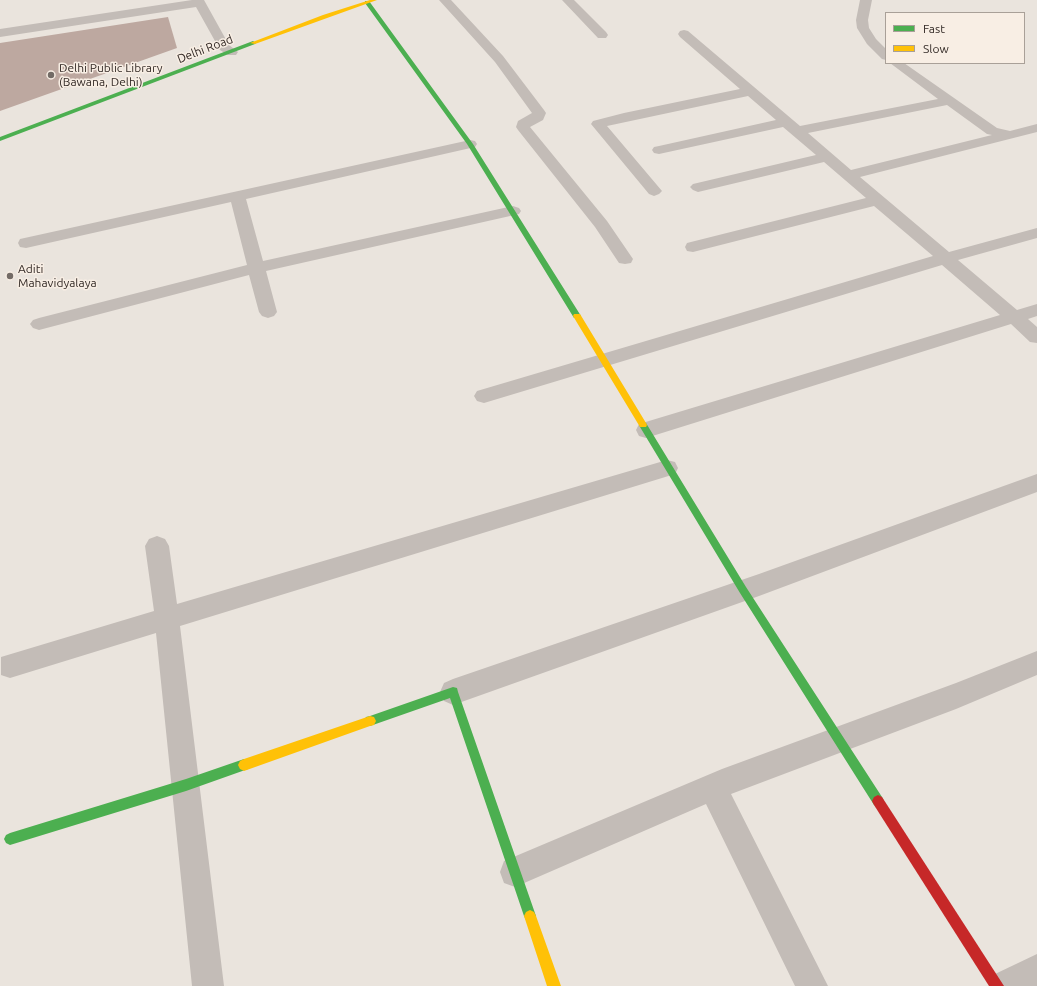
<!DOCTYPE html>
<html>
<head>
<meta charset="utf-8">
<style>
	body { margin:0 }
	#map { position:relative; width:1037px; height:986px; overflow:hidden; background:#eae4dd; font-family:Ubuntu,sans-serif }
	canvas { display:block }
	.legend { position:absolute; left:885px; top:12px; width:140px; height:52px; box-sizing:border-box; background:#f8eee4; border:1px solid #a9a098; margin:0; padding:5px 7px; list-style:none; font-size:12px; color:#332a26 }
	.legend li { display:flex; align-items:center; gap:8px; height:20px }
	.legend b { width:20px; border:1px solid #a9a098 }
</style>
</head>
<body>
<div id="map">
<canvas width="1037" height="986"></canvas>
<ul class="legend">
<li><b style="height:5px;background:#4caf50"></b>Fast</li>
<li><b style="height:5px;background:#ffc107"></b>Slow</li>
</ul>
</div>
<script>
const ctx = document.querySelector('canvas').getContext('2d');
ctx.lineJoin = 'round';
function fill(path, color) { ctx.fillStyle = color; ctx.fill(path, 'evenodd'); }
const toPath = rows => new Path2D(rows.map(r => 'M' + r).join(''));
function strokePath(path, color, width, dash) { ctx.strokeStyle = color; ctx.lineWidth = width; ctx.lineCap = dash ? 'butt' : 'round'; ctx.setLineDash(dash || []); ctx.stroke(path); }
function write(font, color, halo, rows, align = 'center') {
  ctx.font = font + ' Ubuntu,sans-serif'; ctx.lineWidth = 3; ctx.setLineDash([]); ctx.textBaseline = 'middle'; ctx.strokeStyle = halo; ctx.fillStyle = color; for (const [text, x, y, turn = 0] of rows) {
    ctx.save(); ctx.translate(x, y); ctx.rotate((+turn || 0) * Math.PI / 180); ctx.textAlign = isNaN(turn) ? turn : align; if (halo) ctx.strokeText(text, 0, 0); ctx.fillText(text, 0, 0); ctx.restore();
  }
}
fill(toPath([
	[168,17,177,48,0,111,0,43]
]), '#bda8a0');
fill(toPath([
	[192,0,204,0,229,45,238,52,236,55,228,55,220,50,196,7,0,37,0,29,192,0],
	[439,0,451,0,503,56,544,110,546,113,543,120,530,127,607,221,633,259,631,263,625,264,619,263,595,227,518,130,516,127,518,121,532,113,495,62,439,0],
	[562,0,574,0,606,32,608,35,606,38,598,38,562,0],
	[860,0,872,0,868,20,869,28,876,39,886,49,886,60,882,59,867,44,857,28,856,20,860,0],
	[684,30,688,31,800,126,938,99,890,63,904,63,997,128,1010,131,1037,124,1037,132,860,177,949,252,1037,228,1037,238,958,260,1017,310,1037,304,1037,316,1028,319,1037,327,1037,343,1030,342,1011,324,646,438,639,436,636,430,639,424,1000,315,942,265,484,403,477,401,474,396,477,391,933,256,874,206,693,252,687,251,685,247,687,243,866,198,824,162,698,192,693,190,690,187,693,184,816,155,783,127,659,154,654,153,652,150,654,147,659,146,776,120,748,96,607,126,662,191,659,194,654,196,649,194,591,124,593,121,624,113,740,89,680,37,678,34,680,31,684,30],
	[947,105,987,134,992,135,851,170,808,133,947,105],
	[470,140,475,141,477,144,475,147,246,199,263,261,513,206,519,208,521,211,519,214,266,271,277,312,274,316,268,318,262,316,259,312,249,275,39,330,33,328,30,324,33,320,39,318,247,265,231,202,26,248,20,247,18,243,20,239,470,140],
	[667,460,675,462,678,468,675,474,180,626,224,986,192,986,156,633,10,678,1,675,1,657,154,611,145,546,149,539,157,536,165,539,169,546,177,604,667,460],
	[1037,474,1037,492,759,596,453,705,444,701,440,692,444,683,453,679,759,574,1037,474],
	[1037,651,1037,675,956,709,731,794,828,986,795,986,706,804,515,887,504,883,500,872,504,861,722,769,956,683,1037,651],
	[1037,954,1037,986,991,986,995,974,1037,954]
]), '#c3bcb7');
fill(toPath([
	[365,1,369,1,473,144,581,316,580,318,574,318,467,144,365,3,365,1],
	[253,41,256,43,255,44,0,141,0,137,253,41],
	[643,422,646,423,746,587,882,797,884,801,882,805,878,807,874,805,740,593,640,427,639,425,643,422],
	[453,687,457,688,458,692,536,916,534,920,530,922,526,920,524,916,450,698,370,726,366,725,364,721,366,717,370,716,453,687],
	[244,759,248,761,250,765,248,769,186,791,10,845,6,843,4,839,6,835,10,833,186,779,244,759]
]), '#4caf50');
fill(toPath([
	[370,0,377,0,255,44,250,43,323,15,370,0],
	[574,314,580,314,646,423,647,425,646,427,640,427,573,316,574,314],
	[370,716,374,717,376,721,374,725,370,726,244,771,240,769,238,765,240,761,244,759,370,716],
	[530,910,534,912,536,916,561,986,547,986,524,916,526,912,530,910]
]), '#ffc107');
fill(toPath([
	[878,795,882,797,1004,986,989,986,874,805,872,801,874,797,878,795]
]), '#c62828');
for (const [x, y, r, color] of [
	[51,75,4,"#736b66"],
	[10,276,4,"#736b66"]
]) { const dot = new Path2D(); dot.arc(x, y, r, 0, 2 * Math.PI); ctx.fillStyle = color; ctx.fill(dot); strokePath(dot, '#f8eee4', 1.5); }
write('12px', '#332a26', '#f8eee4', [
	["Delhi Road",205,49,-21]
]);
write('12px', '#332a26', '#f8eee4', [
	["Delhi Public Library",59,68],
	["(Bawana, Delhi)",59,82],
	["Aditi",18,269],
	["Mahavidyalaya",18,283]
], 'left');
</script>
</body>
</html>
